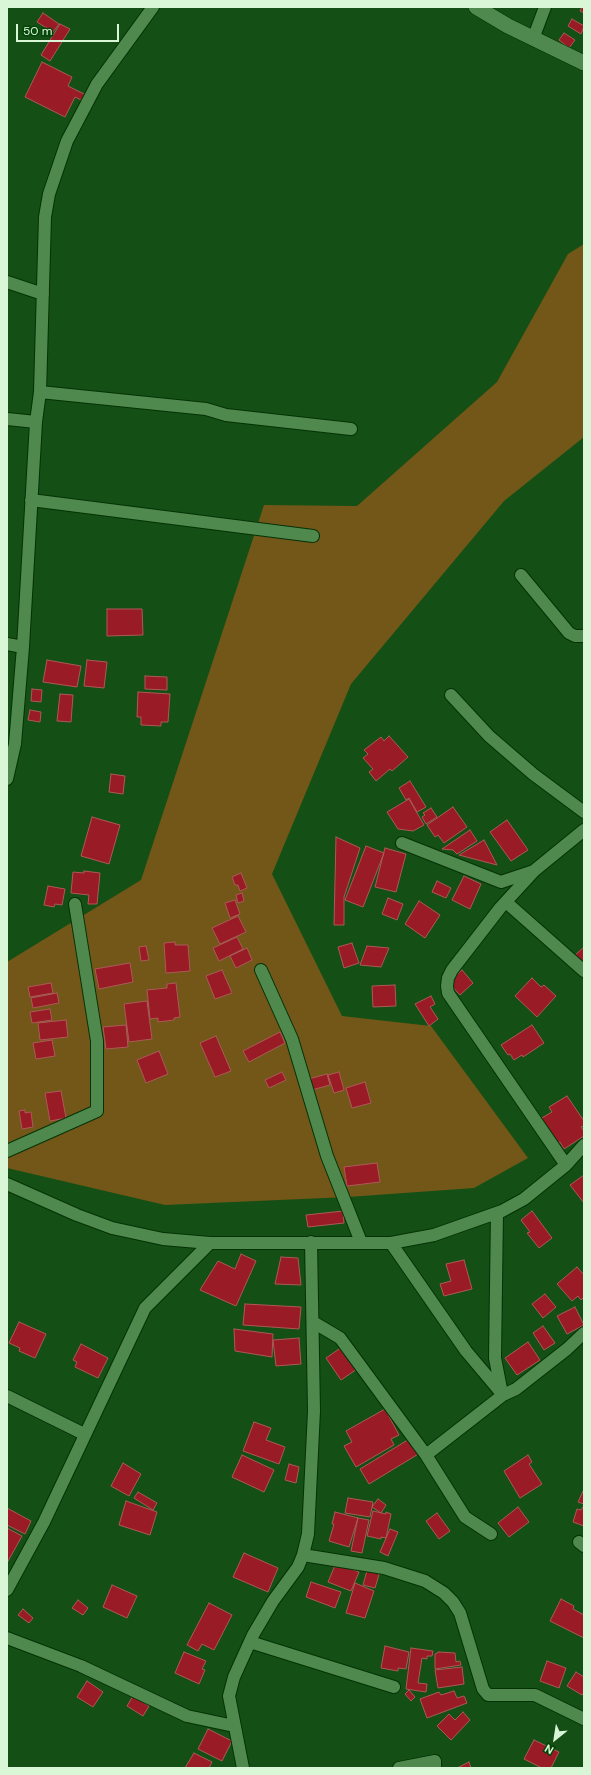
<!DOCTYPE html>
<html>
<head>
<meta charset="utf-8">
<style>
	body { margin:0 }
	#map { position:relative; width:591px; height:1775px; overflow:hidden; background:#144f15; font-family:"DM Sans",sans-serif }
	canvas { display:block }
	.frame { position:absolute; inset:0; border:8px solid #d9f7d7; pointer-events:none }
	.north { position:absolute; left:535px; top:1719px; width:40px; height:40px; -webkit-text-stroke:3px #044408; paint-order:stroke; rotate:210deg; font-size:11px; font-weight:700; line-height:16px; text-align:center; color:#d9f7d7 }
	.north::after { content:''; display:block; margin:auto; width:14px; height:18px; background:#d9f7d7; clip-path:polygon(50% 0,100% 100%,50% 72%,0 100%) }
	.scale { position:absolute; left:16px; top:24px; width:103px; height:18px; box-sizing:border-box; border:2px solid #d9f7d7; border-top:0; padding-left:5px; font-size:12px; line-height:14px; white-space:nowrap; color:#d9f7d7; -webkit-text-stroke:3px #044408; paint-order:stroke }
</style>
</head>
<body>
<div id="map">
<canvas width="591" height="1775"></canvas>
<div class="frame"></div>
<div class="north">N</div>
<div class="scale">50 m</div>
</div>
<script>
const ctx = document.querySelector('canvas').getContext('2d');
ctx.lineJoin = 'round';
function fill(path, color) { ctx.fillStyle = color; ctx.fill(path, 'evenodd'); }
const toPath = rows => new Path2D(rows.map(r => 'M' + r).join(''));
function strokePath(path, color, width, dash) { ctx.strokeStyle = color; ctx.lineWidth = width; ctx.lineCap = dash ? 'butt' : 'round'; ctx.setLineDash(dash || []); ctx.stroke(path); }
fill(toPath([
	[584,244,584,437,504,501,351,684,272,874,342,1016,431,1026,528,1158,474,1188,348,1197,165,1205,7,1168,7,962,141,880,264,505,357,506,497,382,568,254]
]), '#725719');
const building = toPath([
	[582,7,584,7,584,13,580,11,582,7],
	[43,13,59,24,53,32,37,22,43,13],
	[572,19,584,26,581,34,568,26,572,19],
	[60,24,70,29,50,61,41,55,60,24],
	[564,33,575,40,569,48,559,40,564,33],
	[42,62,72,77,68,86,88,96,85,102,75,97,65,117,25,97,42,62],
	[107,609,142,609,143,635,107,636,107,609],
	[47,660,81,666,77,687,43,682,47,660],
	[87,660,107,662,104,688,84,686,87,660],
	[145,676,167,677,167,690,145,689,145,676],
	[32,689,42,690,41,702,31,701,32,689],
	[138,692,170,694,168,722,161,722,161,726,141,725,141,717,137,717,138,692],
	[60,694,73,695,71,722,57,721,60,694],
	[30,710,41,712,40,722,28,720,30,710],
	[389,736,408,757,392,771,390,769,376,781,369,772,373,769,363,758,368,754,364,750,381,737,384,741,389,736],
	[111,774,125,776,123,794,109,792,111,774],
	[410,781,426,807,417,812,409,798,406,800,399,788,410,781],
	[409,799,424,825,413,831,398,829,387,812,409,799],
	[453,807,467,827,444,843,438,835,435,837,427,825,453,807],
	[431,808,437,817,426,824,422,817,425,815,423,813,431,808],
	[92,817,120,825,109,864,81,856,92,817],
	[507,820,528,850,511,861,490,832,507,820],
	[470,830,477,841,457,854,453,850,442,849,470,830],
	[336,837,360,848,344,897,344,925,334,925,336,837],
	[484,840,497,865,459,855,484,840],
	[366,846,384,853,363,907,345,900,366,846],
	[385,848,406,854,396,892,375,887,385,848],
	[84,871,100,873,97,904,88,904,89,895,71,893,73,872,84,873,84,871],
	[241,873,247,888,240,891,238,885,235,885,232,877,241,873],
	[464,876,481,884,470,909,452,900,464,876],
	[437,881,451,888,446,898,432,892,437,881],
	[48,886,65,889,62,905,55,904,54,907,44,905,48,886],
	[242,893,244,901,238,903,236,895,242,893],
	[388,898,403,904,397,920,382,914,388,898],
	[235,900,240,914,230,918,225,903,235,900],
	[419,901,440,915,425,938,405,924,419,901],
	[238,916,246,932,220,944,212,928,238,916],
	[237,937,243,949,219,961,213,948,237,937],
	[175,942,175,945,188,945,190,971,166,973,164,943,175,942],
	[352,943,359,963,344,968,338,947,352,943],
	[146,946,149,960,141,961,139,947,146,946],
	[367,946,389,948,381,967,360,965,367,946],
	[584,947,584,966,574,956,584,947],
	[247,948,252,960,236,968,230,956,247,948],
	[130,963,133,982,99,989,95,969,130,963],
	[222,970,232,993,215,999,206,976,222,970],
	[462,970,473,983,460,995,448,982,462,970],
	[532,978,541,987,544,985,556,996,537,1017,515,996,532,978],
	[51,983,53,993,30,997,28,987,51,983],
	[176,983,180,1017,174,1018,174,1020,158,1022,158,1018,150,1019,147,990,167,988,167,984,176,983],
	[395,985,396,1006,373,1007,372,986,395,985],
	[57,993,59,1003,33,1008,31,998,57,993],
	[431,996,435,1004,430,1007,438,1019,429,1026,415,1004,431,996],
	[147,1001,152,1039,129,1042,124,1004,147,1001],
	[50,1009,52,1020,32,1023,30,1012,50,1009],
	[66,1020,68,1037,40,1040,38,1023,66,1020],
	[126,1025,128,1047,106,1049,103,1027,126,1025],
	[532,1025,544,1043,523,1057,522,1055,514,1060,510,1054,508,1055,501,1045,532,1025],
	[280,1032,285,1043,249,1062,243,1051,280,1032],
	[216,1036,231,1071,215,1077,200,1043,216,1036],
	[52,1040,55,1056,36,1059,33,1043,52,1040],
	[159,1051,168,1074,146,1083,137,1060,159,1051],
	[282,1072,286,1080,269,1088,265,1080,282,1072],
	[339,1072,344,1090,334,1093,328,1075,339,1072],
	[327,1074,330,1085,308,1091,305,1080,327,1074],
	[365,1082,371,1103,352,1108,346,1088,365,1082],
	[61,1091,66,1118,50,1121,45,1093,61,1091],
	[567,1096,584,1121,584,1126,581,1127,584,1131,584,1136,564,1149,560,1142,557,1144,540,1119,552,1112,549,1107,567,1096],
	[25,1110,25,1113,31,1112,33,1127,22,1129,19,1111,25,1110],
	[377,1163,380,1182,347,1186,344,1167,377,1163],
	[584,1175,584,1203,570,1185,584,1175],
	[343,1211,344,1223,308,1227,306,1215,343,1211],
	[532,1211,552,1238,539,1248,527,1233,530,1232,521,1220,532,1211],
	[241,1254,256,1261,236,1306,200,1290,218,1261,235,1269,241,1254],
	[281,1257,298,1258,301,1285,275,1284,281,1257],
	[464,1260,472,1289,444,1296,440,1284,451,1281,446,1264,464,1260],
	[577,1267,584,1275,584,1297,581,1300,578,1296,572,1301,557,1284,577,1267],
	[545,1294,556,1307,543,1318,532,1304,545,1294],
	[245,1304,301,1307,299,1329,243,1325,245,1304],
	[575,1307,584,1325,567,1334,557,1316,575,1307],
	[19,1322,46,1334,35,1358,19,1351,20,1348,9,1343,19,1322],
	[543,1326,555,1343,544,1350,533,1333,543,1326],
	[234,1329,273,1334,272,1357,235,1351,234,1329],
	[299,1338,301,1364,276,1366,273,1340,299,1338],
	[528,1342,540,1360,517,1375,505,1358,528,1342],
	[81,1344,108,1358,98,1378,75,1367,77,1362,73,1360,81,1344],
	[342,1347,357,1369,341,1380,326,1358,342,1347],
	[385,1409,399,1435,391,1439,394,1445,356,1467,344,1446,352,1442,346,1431,385,1409],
	[254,1422,271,1428,266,1440,285,1447,279,1464,243,1451,254,1422],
	[411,1438,420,1453,369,1484,360,1469,411,1438],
	[242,1455,274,1470,264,1492,232,1477,242,1455],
	[528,1455,532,1462,529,1464,542,1484,520,1498,504,1471,528,1455],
	[123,1463,141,1474,129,1496,111,1486,123,1463],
	[289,1464,299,1467,296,1483,285,1480,289,1464],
	[584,1489,584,1504,578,1502,584,1489],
	[138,1492,157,1503,153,1510,134,1498,138,1492],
	[348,1498,373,1502,370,1517,345,1513,348,1498],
	[378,1499,386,1505,381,1513,372,1507,378,1499],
	[126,1501,157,1512,150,1535,119,1525,126,1501],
	[518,1507,529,1522,509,1537,498,1523,518,1507],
	[583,1507,584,1508,584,1526,573,1522,577,1509,581,1510,583,1507],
	[7,1508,31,1521,25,1534,7,1525,7,1508],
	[373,1511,386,1514,386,1512,391,1514,386,1538,381,1537,381,1539,367,1536,373,1511],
	[335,1512,358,1518,349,1547,329,1541,334,1524,332,1524,335,1512],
	[437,1513,450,1531,439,1539,426,1521,437,1513],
	[358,1518,369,1520,362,1553,351,1551,358,1518],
	[7,1528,22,1536,7,1563,7,1528],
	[390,1529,398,1532,388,1556,380,1552,390,1529],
	[244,1553,278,1568,268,1592,233,1577,244,1553],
	[336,1563,359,1572,351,1591,328,1582,336,1563],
	[368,1567,380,1571,375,1588,363,1585,368,1567],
	[311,1582,341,1592,335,1608,306,1597,311,1582],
	[355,1583,374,1591,365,1618,346,1613,355,1583],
	[112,1585,137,1596,127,1618,103,1607,112,1585],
	[561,1599,574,1606,573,1609,584,1615,584,1638,550,1621,561,1599],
	[78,1600,88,1608,83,1615,72,1608,78,1600],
	[209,1603,232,1615,214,1650,202,1644,198,1651,187,1645,209,1603],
	[23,1609,33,1618,29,1623,18,1615,23,1609],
	[385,1646,409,1652,406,1669,398,1668,398,1671,381,1668,385,1646],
	[411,1648,433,1651,432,1656,427,1656,427,1659,422,1658,418,1683,427,1684,426,1692,406,1689,411,1648],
	[184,1652,206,1661,202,1669,205,1670,199,1684,175,1673,184,1652],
	[439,1652,455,1653,456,1662,460,1661,461,1665,435,1669,435,1654,439,1652],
	[547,1661,566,1668,559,1688,540,1681,547,1661],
	[462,1667,464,1684,438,1688,435,1670,462,1667],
	[576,1672,584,1677,584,1692,582,1695,567,1686,576,1672],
	[87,1681,103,1692,93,1707,77,1697,87,1681],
	[409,1690,415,1697,411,1701,405,1694,409,1690],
	[454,1691,457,1698,464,1696,467,1703,427,1718,420,1699,439,1692,441,1695,454,1691],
	[133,1696,149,1706,143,1716,127,1706,133,1696],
	[463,1712,470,1720,451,1740,437,1726,449,1714,455,1720,463,1712],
	[208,1729,232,1741,222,1761,198,1749,208,1729],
	[534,1740,559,1752,551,1768,542,1768,524,1759,534,1740],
	[194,1753,212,1762,209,1768,185,1768,194,1753],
	[469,1762,471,1768,457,1768,469,1762]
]);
fill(building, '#981b25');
strokePath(building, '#ac5a57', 1);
const minor = toPath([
	[533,39,545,7],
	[7,282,43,294],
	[40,392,206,409,226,415,351,429],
	[7,419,36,422],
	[31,500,313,536],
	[521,575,569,633,575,636,584,636],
	[7,644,23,647],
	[451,695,489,736,533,774,584,812],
	[7,779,15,744,23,647,36,422,40,392,45,217,49,194,67,141,97,84,153,7],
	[402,843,501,882,534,871],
	[506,902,584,971],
	[261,970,292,1039,327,1156,361,1242],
	[7,1151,97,1111,97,1041,75,904],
	[566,1165,448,993,447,986,448,978,452,970,500,908,535,870,584,830],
	[7,1184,77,1215,112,1228,163,1239,210,1243,391,1243,434,1235,502,1211,524,1199,566,1165,584,1145],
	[497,1213,495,1358,502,1394],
	[391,1243,466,1351,503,1395],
	[313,1322,340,1338,426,1455,465,1517,491,1534],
	[7,1396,84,1434],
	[426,1455,503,1395,516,1389,567,1349,584,1333],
	[579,1542,584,1546],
	[303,1555,384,1568,425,1581,444,1593,453,1602,460,1613,483,1689,488,1695,535,1695,584,1719],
	[7,1590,44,1522,145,1308,210,1243],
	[7,1638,81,1666,187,1716,234,1726],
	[250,1642,394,1687],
	[243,1768,229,1696,234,1677,253,1635,273,1601,298,1567,303,1555,308,1534,314,1411,311,1242],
	[399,1768,435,1761,435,1768]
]);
const tertiary = toPath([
	[476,7,508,26,584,63]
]);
strokePath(minor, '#043206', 14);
strokePath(tertiary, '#043206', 16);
strokePath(minor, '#4f894d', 12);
strokePath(tertiary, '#4f894d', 15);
</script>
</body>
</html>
